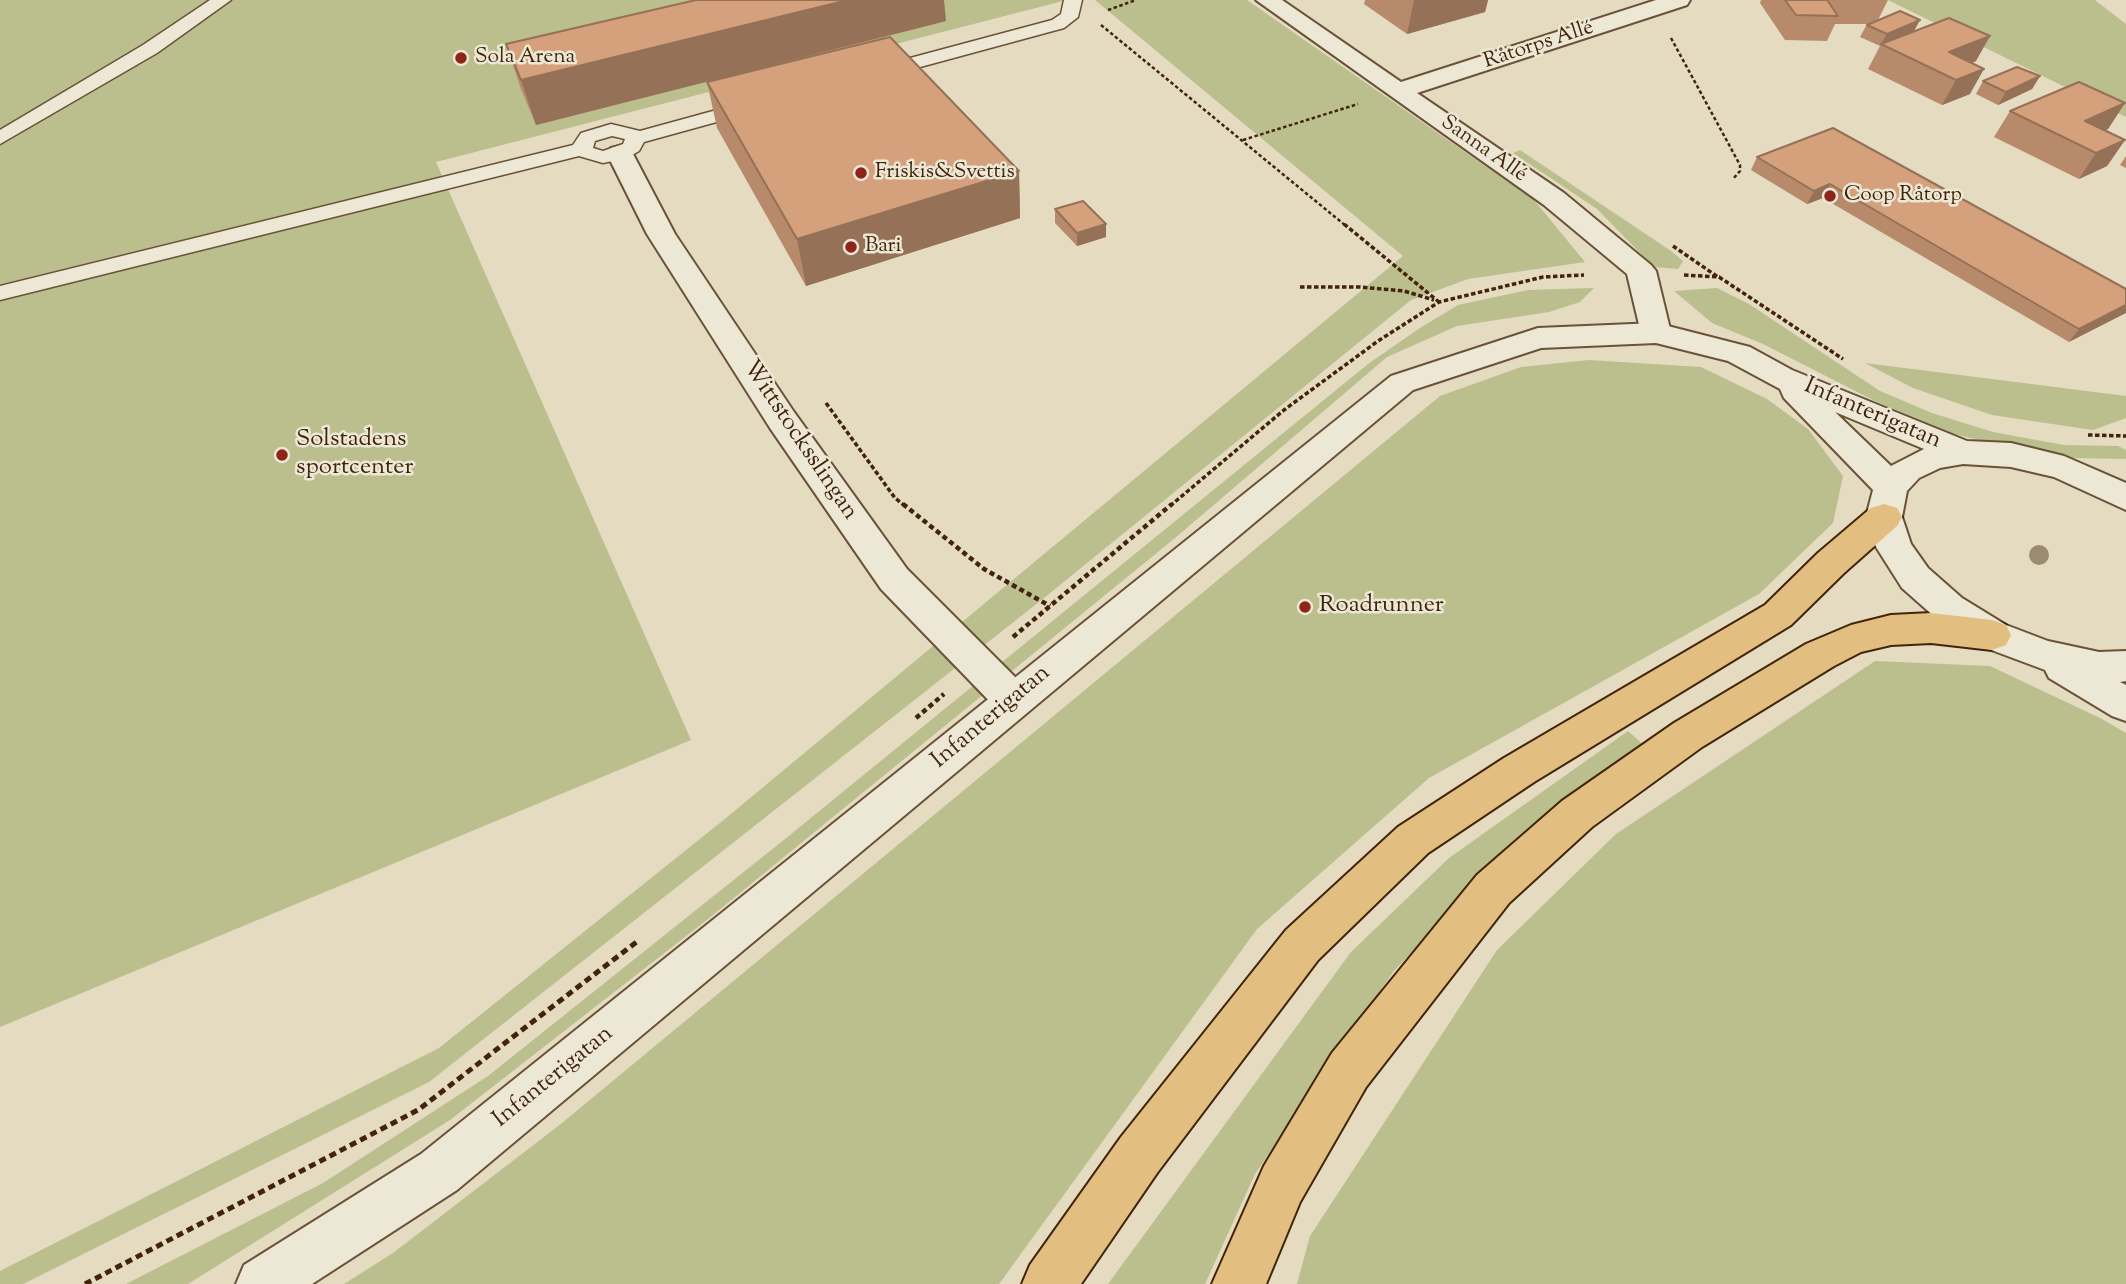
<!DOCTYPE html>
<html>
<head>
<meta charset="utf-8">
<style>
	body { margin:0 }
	canvas { display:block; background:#e4dbc0 }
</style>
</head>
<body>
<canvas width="2126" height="1284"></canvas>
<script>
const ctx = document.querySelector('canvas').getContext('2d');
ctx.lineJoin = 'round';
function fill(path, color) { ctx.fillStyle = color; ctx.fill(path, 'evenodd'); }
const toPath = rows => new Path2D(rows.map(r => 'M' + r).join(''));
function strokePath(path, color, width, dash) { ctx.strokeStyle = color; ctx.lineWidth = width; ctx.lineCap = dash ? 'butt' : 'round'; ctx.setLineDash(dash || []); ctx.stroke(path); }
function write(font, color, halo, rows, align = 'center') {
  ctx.font = font + ' "Sorts Mill Goudy",serif'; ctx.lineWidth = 5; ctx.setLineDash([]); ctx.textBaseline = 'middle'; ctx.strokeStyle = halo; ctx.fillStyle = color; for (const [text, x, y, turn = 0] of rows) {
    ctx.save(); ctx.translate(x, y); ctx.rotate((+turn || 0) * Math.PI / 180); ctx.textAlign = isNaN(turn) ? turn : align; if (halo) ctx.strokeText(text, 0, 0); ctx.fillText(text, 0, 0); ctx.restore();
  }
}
fill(toPath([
	[0,0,1067,0,436,162,691,740,0,1027],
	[1095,0,1247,0,1534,200,1585,262,1468,279,1411,300,1039,602,429,1082,23,1284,0,1284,0,1271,439,1048,726,818,1403,256],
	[1888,0,2095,0,2126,24,2126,117],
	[1520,150,1671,251,1683,261,1678,269,1654,267,1597,209,1513,153],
	[1594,288,1580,302,1549,312,1457,326,1387,357,1175,538,708,919,450,1120,188,1284,126,1284,323,1183,488,1076,785,839,1368,364,1420,328,1458,305,1528,290],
	[1717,288,1749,304,1880,391,1932,413,1993,432,2064,445,2118,446,2126,450,2126,459,2069,458,2022,450,1954,434,1875,401,1763,344,1712,323,1674,291],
	[1589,360,1701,367,1767,399,1808,429,1843,476,1833,523,1759,594,1429,778,1257,929,999,1284,344,1284,393,1253,562,1123,1440,396,1521,367],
	[1865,363,2126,396,2126,418,2093,430,1992,415,1913,388],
	[1875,661,1990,666,2102,719,2126,733,2126,1284,1297,1284,1310,1236,1497,950,1616,834],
	[1628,731,1646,747,1512,846,1393,972,1255,1174,1205,1284,1108,1284,1351,952,1449,858]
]), '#bbbe8d');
const service = toPath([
	[210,0,231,0,157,53,0,144,0,130,143,45,210,0],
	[1064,0,1082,0,1078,17,1064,28,876,79,867,73,869,69,1052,20,1061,14,1064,0],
	[753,100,763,106,760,110,644,142,639,151,627,158,603,163,579,156,0,300,0,286,573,145,581,133,611,124,640,131,753,100],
	[612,136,625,139,623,144,603,151,593,148,595,141,612,136]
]);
const minor = toPath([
	[1256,0,1282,0,1401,82,1656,0,1690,0,1687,5,1417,93,1564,193,1651,265,1656,271,1671,333,1667,340,1656,343,1645,340,1641,333,1627,274,1544,205,1256,0],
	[620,146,629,148,633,154,675,234,794,412,907,569,1027,689,1033,700,1027,711,1013,716,999,711,881,589,770,428,647,234,607,154,611,148,620,146]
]);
const tertiary = toPath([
	[1656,323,1750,347,1792,370,1967,441,2011,443,2064,456,2126,483,2126,510,2054,477,2011,467,1963,464,1940,468,1919,478,1907,491,1902,517,1911,544,1928,568,1962,598,2006,625,2048,641,2099,652,2126,651,2126,681,2120,682,2126,685,2126,721,2112,716,2049,678,2045,670,1978,645,1936,618,1902,588,1876,547,1866,517,1873,490,1784,398,1780,389,1728,361,1656,343,1541,348,1413,390,457,1190,312,1284,236,1284,244,1265,421,1154,1391,376,1538,328,1656,323],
	[1835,412,1924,449,1891,466,1835,412]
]);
const motorway = toPath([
	[1884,504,1897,508,1902,517,1897,526,1844,573,1791,625,1534,782,1428,853,1318,960,1157,1173,1081,1284,1022,1284,1030,1265,1121,1137,1286,930,1398,827,1504,758,1765,605,1818,553,1871,508,1884,504],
	[1931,613,1992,620,2006,625,2011,635,2006,645,1992,650,1931,643,1891,645,1861,652,1834,666,1702,747,1592,827,1509,903,1366,1087,1300,1202,1266,1284,1212,1284,1264,1166,1332,1053,1477,875,1562,801,1674,723,1806,644,1851,625,1891,615,1931,613]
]);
strokePath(service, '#6a5238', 3);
strokePath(minor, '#6a5238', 4);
strokePath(tertiary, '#6a5238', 4);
strokePath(motorway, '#42240b', 4);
strokePath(toPath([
	[1108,10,1136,0],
	[1101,25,1346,226],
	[1671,38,1740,165,1740,171,1733,179],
	[1243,140,1358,104]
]), '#42240b', 2.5, [3.5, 2.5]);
strokePath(toPath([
	[1344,224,1439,302],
	[1673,246,1718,277],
	[1684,275,1719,277,1843,359],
	[1300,287,1360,287,1404,291,1434,300],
	[826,403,895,498,905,506],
	[2088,435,2126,436],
	[1170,506,1284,410,1378,341,1439,302,1543,277,1584,275]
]), '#42240b', 3.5, [4.5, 2.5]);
strokePath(toPath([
	[903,504,984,569,1050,606],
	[1013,637,1172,504],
	[916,718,944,694]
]), '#42240b', 4.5, [5, 3.5]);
strokePath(toPath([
	[85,1284,418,1110,639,940]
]), '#42240b', 5, [7, 4.5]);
fill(service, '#ede8d6');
fill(minor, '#ede8d6');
fill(tertiary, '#ede8d6');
fill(motorway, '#e2be80');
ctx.fillStyle = '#9b8b6f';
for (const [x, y] of [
	[2039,555]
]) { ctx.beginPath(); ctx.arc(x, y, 10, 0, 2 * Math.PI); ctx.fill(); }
fill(toPath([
	[1365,0,1488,0,1485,12,1407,34,1364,4],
	[1761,0,1888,0,1878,20,1914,31,1976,61,1972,63,1970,94,1942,105,1868,69,1880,46,1860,37,1867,24,1835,24,1827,41,1785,40,1760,3],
	[946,21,536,125,521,89,506,44],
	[2040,76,2032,89,1998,105,1976,94,1983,81],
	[707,82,1019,171,1020,218,806,286,717,128],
	[2125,103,2108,129,2104,130,2125,140,2107,166,2079,179,1994,137,2010,111],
	[2126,156,2126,168,2120,165],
	[1757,157,2126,289,2069,342,1823,198,1807,204,1751,170],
	[1055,209,1106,224,1106,237,1077,246,1055,223]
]), '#b78a6b');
fill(toPath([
	[848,0,944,0,946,21,536,125,521,80],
	[1414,0,1488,0,1485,12,1407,34],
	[1920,20,1913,33,1881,44,1887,34],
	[1990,36,1976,61,1944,74,1949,52],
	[1984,69,1970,94,1942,105,1956,80],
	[2040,76,2032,89,1998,105,2006,92],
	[2125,103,2108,129,2076,143,2085,121],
	[2125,140,2107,166,2079,179,2096,153],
	[1019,171,1020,218,806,286,797,239],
	[1830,184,1823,198,1807,204,1814,191],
	[1106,224,1106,237,1077,246,1077,233],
	[2126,305,2126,313,2069,342,2079,329]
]), '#957157');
const building = toPath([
	[696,0,848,0,521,80,506,44,696,0],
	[1785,0,1827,0,1838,16,1796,15,1785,0],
	[1900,11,1920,20,1887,34,1867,25,1900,11],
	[1949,18,1990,36,1949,52,1984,69,1956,80,1881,44,1949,18],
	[890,37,1019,171,797,239,707,82,890,37],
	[2017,67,2040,76,2006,92,1983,81,2017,67],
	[2079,82,2125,103,2085,121,2125,140,2096,153,2010,111,2079,82],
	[1833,128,2126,289,2126,305,2079,329,1830,184,1814,191,1757,157,1833,128],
	[1083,201,1106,224,1077,233,1055,209,1083,201]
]);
fill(building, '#d5a17c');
strokePath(building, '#957157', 2);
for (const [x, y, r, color] of [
	[461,58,7,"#8f2418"],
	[861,173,7,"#8f2418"],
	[1830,196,7,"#8f2418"],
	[851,247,7,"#8f2418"],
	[282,455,7,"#8f2418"],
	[1305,607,7,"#8f2418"]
]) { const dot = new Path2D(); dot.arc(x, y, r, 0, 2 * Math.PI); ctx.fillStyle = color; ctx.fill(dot); strokePath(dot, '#ede8d6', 2.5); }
write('21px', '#42240b', '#ede8d6', [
	["Råtorps Allé",1539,46,-18],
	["Sanna Allé",1483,150,35]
]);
write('21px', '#42240b', '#ede8d6', [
	["Sola Arena",475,58],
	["Friskis&Svettis",875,173],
	["Coop Råtorp",1844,196],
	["Bari",865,247]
], 'left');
write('24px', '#42240b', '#ede8d6', [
	["Infanterigatan",1872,415,23],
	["Wittstocksslingan",799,441,56],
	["Infanterigatan",992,718,-40],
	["Infanterigatan",554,1078,-39]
]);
write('24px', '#42240b', '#ede8d6', [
	["Solstadens",296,441],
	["sportcenter",296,469],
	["Roadrunner",1319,607]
], 'left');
</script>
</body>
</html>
